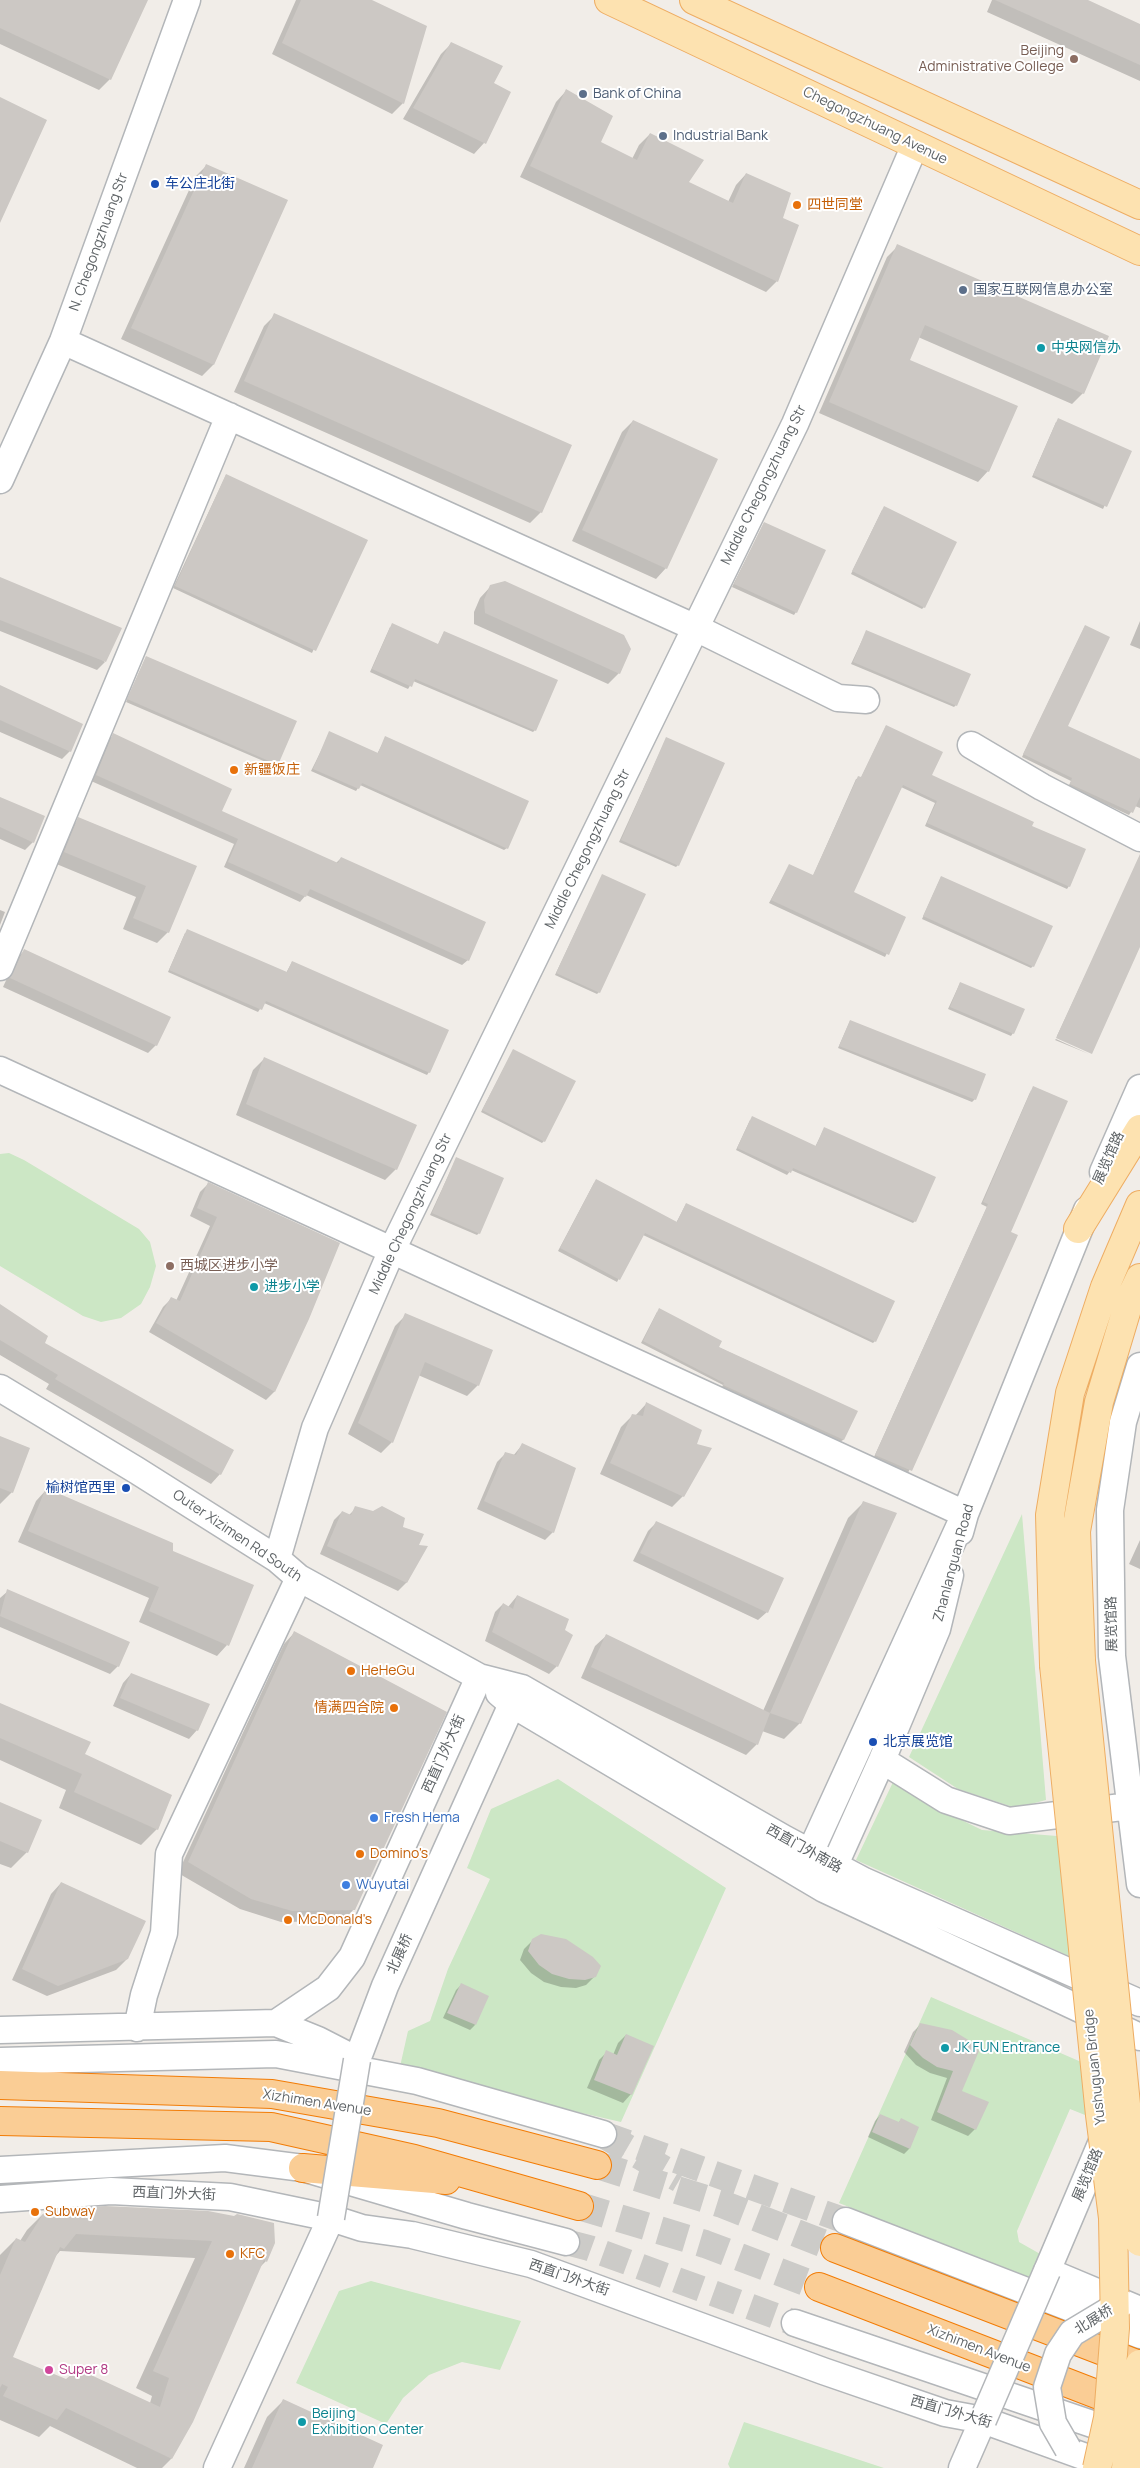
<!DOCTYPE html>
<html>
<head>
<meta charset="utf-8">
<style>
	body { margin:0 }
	canvas { display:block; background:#f1ede8 }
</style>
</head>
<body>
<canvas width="1140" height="2468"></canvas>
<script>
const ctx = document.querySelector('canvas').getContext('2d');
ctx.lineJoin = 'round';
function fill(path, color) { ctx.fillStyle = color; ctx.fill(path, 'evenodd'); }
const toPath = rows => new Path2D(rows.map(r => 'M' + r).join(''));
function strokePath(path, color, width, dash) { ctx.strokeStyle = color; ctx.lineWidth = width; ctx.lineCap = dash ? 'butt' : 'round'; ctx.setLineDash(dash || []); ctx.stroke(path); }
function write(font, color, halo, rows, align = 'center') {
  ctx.font = font + ' Manrope,"Noto Sans SC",sans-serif'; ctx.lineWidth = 4; ctx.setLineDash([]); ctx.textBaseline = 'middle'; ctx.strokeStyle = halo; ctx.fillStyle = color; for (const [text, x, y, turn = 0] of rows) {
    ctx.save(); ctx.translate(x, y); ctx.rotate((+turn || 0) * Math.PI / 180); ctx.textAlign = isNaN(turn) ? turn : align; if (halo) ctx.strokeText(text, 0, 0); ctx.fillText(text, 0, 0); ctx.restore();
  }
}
fill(toPath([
	[9,1153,24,1160,139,1229,150,1242,156,1266,150,1287,141,1304,121,1318,101,1322,83,1316,0,1266,0,1154],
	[1022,1514,1046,1800,1016,1808,958,1789,909,1757],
	[558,1779,726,1888,621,2122,399,2071,408,2031,430,2021,448,1969,490,1879,467,1868,491,1809],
	[894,1780,941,1810,982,1830,1057,1836,1071,1957,856,1860],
	[931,1997,1109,2074,1090,2117,1070,2109,1017,2231,1019,2242,1042,2255,1032,2280,839,2203],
	[371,2281,521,2321,500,2370,462,2362,429,2375,403,2398,386,2424,296,2383,339,2291],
	[744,2422,884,2468,730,2468,728,2464]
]), '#cce7c5');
fill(toPath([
	[0,0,147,0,110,79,99,90,0,44],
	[296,0,369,0,403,103,392,114,272,54],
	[992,0,1085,0,1140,25,1140,81,987,12],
	[452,43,493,83,509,93,484,143,474,154,403,119,441,54],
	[566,91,600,143,632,159,639,145,650,134,687,182,728,202,736,185,746,174,781,218,777,281,766,292,520,177,556,102],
	[206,166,286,201,213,365,202,376,121,339,195,177],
	[898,246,1083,393,1072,404,918,337,908,360,988,471,978,482,819,413,887,257],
	[275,315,541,512,530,523,234,392,264,326],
	[633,421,666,568,656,579,572,541,622,432],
	[1056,422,1130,452,1103,509,1032,477],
	[226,475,366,540,312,653,173,588],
	[882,510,924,607,922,609,851,574],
	[764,523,796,612,794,615,732,587],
	[0,583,105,662,97,670,0,631],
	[491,586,619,673,608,684,474,624,474,612,480,598],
	[1140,621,1140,649,1130,645],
	[1085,626,1066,727,1140,760,1140,808,1135,806,1129,815,1068,787,1071,781,1022,757],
	[390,627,438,645,444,632,535,730,533,732,413,681,408,689,370,672],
	[866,632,956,705,954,707,851,664],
	[146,657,277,764,275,766,126,702],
	[0,686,70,751,62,759,0,732],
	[886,726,930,776,1030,826,1069,886,1067,889,925,826,935,803,901,787,852,893,905,917,885,957,769,903,789,866,813,876,856,779,861,778],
	[330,733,377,754,386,737,507,848,504,850,360,785,356,791,311,771],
	[114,735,220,811,335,864,341,858,468,960,462,965,306,895,300,902,224,867,234,844,91,781,108,740],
	[665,741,678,865,676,867,619,842],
	[0,798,33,842,25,850,0,839],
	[79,819,195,867,168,932,157,943,123,929,136,897,54,863,68,830],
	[1134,870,1140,873,1140,944,1091,1052,1057,1036],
	[602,876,599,992,597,994,555,975],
	[941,877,1033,966,1031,968,922,919],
	[0,910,5,912,0,925],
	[185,933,286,973,292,962,447,1030,429,1072,427,1075,264,1003,258,1012,168,972],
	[24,951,156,1045,148,1053,3,987,16,959],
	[960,983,1013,1033,1011,1036,948,1009],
	[850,1021,975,1099,972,1102,838,1048],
	[1056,1039,1089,1054,1055,1040],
	[513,1051,544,1141,542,1143,481,1112],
	[264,1059,396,1169,385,1180,236,1115,253,1070],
	[1031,1090,1009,1233,1017,1236,908,1473,874,1457,987,1207,981,1204],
	[750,1120,815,1147,824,1129,915,1221,913,1223,791,1170,787,1175,736,1150],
	[456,1159,479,1233,477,1235,430,1215],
	[594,1183,676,1223,686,1204,875,1341,873,1343,643,1235,617,1282,558,1251],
	[208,1184,308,1318,274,1392,266,1400,149,1332,163,1307,171,1299,176,1301,210,1226,190,1216,200,1192],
	[0,1305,43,1343,220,1474,211,1484,46,1389,49,1384,0,1355],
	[657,1312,718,1347,856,1411,843,1440,840,1442,722,1387,723,1385,641,1343],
	[406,1315,478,1385,467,1396,418,1375,392,1442,381,1453,348,1434,395,1326],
	[646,1404,683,1496,672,1507,600,1474,621,1427,632,1416,635,1416],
	[0,1437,12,1492,0,1504],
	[522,1445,553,1532,545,1540,477,1509,497,1462,505,1454,513,1456],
	[46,1490,171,1551,227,1645,217,1656,139,1622,149,1598,18,1542,36,1501],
	[864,1502,800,1723,784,1739,762,1731,757,1744,746,1755,581,1678,595,1646,606,1636,763,1711,848,1518],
	[356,1508,401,1528,417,1546,426,1547,406,1583,398,1591,320,1554,334,1520,342,1512,349,1515],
	[656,1523,767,1612,758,1620,633,1561,648,1531],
	[1140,1540,1140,1569,1129,1564],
	[8,1591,118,1666,110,1674,0,1627,0,1598],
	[517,1596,563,1631,557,1666,549,1674,485,1641,495,1612,503,1604,508,1607],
	[294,1633,354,1909,343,1921,281,1922,240,1909,178,1873,284,1644],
	[131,1674,197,1730,189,1739,113,1706,123,1683],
	[0,1704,83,1755,157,1829,141,1845,59,1808,66,1790,0,1760],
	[0,1804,27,1852,11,1868,0,1864],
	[61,1883,127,1959,116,1970,47,1996,12,1980,51,1894],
	[533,1940,595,1976,586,1985,576,1988,561,1987,544,1982,531,1973,520,1960,524,1949],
	[461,1985,475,2025,470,2030,443,2018,456,1990],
	[920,2025,952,2032,960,2091,975,2129,968,2136,931,2120,947,2078,930,2073,916,2065,904,2052,913,2032],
	[626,2035,631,2094,623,2103,587,2088,599,2060,607,2052,613,2055,618,2043],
	[880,2115,898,2123,901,2120,918,2128,909,2149,904,2154,868,2137,875,2121],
	[45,2212,208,2212,266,2261,259,2268,191,2421,171,2459,162,2468,137,2468,50,2426,39,2437,0,2420,0,2255,16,2239,20,2241,27,2230],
	[60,2251,195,2258,136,2388,152,2396,150,2403,66,2381,11,2358,54,2258],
	[283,2401,371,2468,244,2468,267,2417]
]), '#0003');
fill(toPath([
	[0,0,148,0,111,80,0,28],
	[301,0,372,0,427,26,404,104,282,43],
	[995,0,1088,0,1140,24,1140,65],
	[451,42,503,66,494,83,511,92,486,144,413,108],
	[566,89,613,116,601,142,637,160,650,133,704,160,689,182,733,203,746,173,791,193,783,218,799,225,778,282,530,166],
	[0,97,47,120,0,223],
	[206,164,288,200,214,365,131,328],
	[897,244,1109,336,1084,394,925,325,910,360,1018,406,989,472,829,402],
	[274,313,572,445,542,513,244,381],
	[1058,418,1132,451,1107,507,1033,475],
	[633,420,718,459,667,569,582,530],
	[226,474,368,540,316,651,175,586],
	[884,506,957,542,925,608,852,571],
	[764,522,826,550,797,613,734,584],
	[0,577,122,628,106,662,0,620],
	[505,581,624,635,631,649,620,674,485,613,484,600,490,585],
	[392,623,438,644,444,631,558,680,536,731,415,679,412,687,372,669],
	[1085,625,1110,637,1068,726,1140,759,1140,797,1133,813,1070,784,1072,778,1023,754],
	[866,630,971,674,957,706,853,662],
	[146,656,297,721,278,765,127,699],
	[0,685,83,724,71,752,0,720],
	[886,725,943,752,932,775,1034,822,1032,826,1086,849,1070,887,927,823,937,801,903,785,854,892,906,917,889,955,771,900,789,864,813,875,858,776,861,777],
	[329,731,378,753,385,736,529,801,508,849,362,783,359,789,313,769],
	[113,733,232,789,222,811,338,863,341,857,486,922,469,961,310,889,306,897,228,862,238,839,96,775],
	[666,737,725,763,679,866,621,840],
	[0,797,45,816,34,843,0,827],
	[78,817,197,866,169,933,133,918,146,886,64,852],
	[1140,854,1140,947,1092,1054,1056,1038],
	[602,874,646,894,600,993,556,973],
	[941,876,1053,926,1034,967,923,916],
	[187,929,287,972,292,961,449,1030,430,1073,266,1001,262,1010,169,970],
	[24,949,171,1017,157,1046,10,978],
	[960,982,1025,1009,1014,1034,950,1007],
	[850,1020,986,1074,976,1100,839,1046],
	[513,1049,576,1081,545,1142,482,1110],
	[264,1057,417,1125,397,1170,246,1104],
	[1033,1086,1068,1101,1011,1232,1018,1235,912,1471,875,1455,988,1204,983,1202],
	[752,1116,816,1146,824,1127,936,1177,916,1222,793,1168,791,1173,737,1148],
	[456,1157,504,1178,480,1234,432,1213],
	[596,1179,677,1222,686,1203,895,1301,876,1342,645,1233,620,1280,560,1248],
	[208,1182,340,1243,309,1319,275,1392,156,1323,171,1297,180,1301,217,1217,197,1208],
	[0,1304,48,1336,45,1343,234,1450,221,1475,55,1379,58,1375,0,1340],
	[659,1308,722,1341,719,1347,858,1411,844,1440,723,1385,724,1383,643,1341],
	[405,1313,493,1350,479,1386,425,1362,393,1443,358,1423],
	[646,1402,702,1430,697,1444,712,1448,684,1497,610,1463,632,1414,643,1416],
	[0,1436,30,1448,13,1493,0,1488],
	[522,1443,576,1468,554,1533,484,1501,505,1452,516,1455],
	[46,1488,173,1543,173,1551,254,1585,229,1646,149,1611,159,1587,28,1531],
	[863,1501,897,1513,801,1724,770,1713],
	[355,1506,373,1511,382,1506,405,1518,403,1527,424,1534,419,1545,428,1546,407,1583,327,1546,342,1511,351,1515],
	[656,1521,784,1578,768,1613,640,1553],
	[7,1589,130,1642,119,1667,0,1616],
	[517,1595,569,1619,565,1630,573,1635,558,1667,492,1632,503,1603,513,1609],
	[294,1631,447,1712,355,1910,292,1911,251,1899,188,1862],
	[606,1634,770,1713,758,1745,591,1667],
	[131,1673,210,1704,198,1731,120,1698],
	[0,1703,91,1742,85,1754,172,1795,158,1830,74,1792,82,1774,0,1738],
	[0,1802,42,1820,28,1853,0,1841],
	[61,1882,146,1921,128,1959,58,1986,22,1969],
	[541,1934,566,1939,593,1957,601,1966,596,1977,585,1980,569,1979,552,1974,539,1965,528,1951,532,1939],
	[461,1983,489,1996,476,2025,447,2013],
	[920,2023,952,2030,970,2041,979,2051,962,2091,989,2102,976,2130,937,2112,953,2071,937,2067,923,2058,910,2045],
	[626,2034,654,2046,632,2095,594,2080,606,2050,617,2055],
	[880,2114,899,2122,901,2118,919,2127,910,2149,872,2132],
	[105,2206,208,2211,234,2216,237,2214,274,2223,275,2243,267,2262,264,2260,193,2422,172,2459,66,2408,57,2420,3,2396,8,2387,2,2384,0,2388,0,2275,16,2238,25,2242,45,2211],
	[76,2234,212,2241,153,2371,169,2378,160,2407,78,2369,66,2379,13,2357,60,2247,64,2249],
	[283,2399,383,2445,373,2468,252,2468]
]), '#ccc8c4');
strokePath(toPath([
	[603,2134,846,2221],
	[566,2242,589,2248,795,2323]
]), '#cccbc8', 26, [26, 13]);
strokePath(toPath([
	[603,2134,680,2179],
	[597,2165,722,2204,835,2248],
	[579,2206,705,2244,819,2287]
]), '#cccbc8', 28, [28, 14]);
const minor = toPath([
	[63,341,696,628,838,698,866,700],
	[0,480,63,341,187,0],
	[971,745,1042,787,1140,838],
	[0,967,229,416],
	[0,1070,965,1514,810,1853],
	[1103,1172,1140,1088],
	[1140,1366,1123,1422,1110,1510,1112,1656,1140,1884],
	[0,1388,136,1470,277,1559,299,1578,479,1677,522,1688,785,1839,864,1881,1140,2003],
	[960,1532,965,1514,1087,1210],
	[277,1559,315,1428,392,1250,795,424,915,145],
	[499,1693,512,1704,824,1889,1140,2037],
	[882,1760,946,1800,1009,1821,1130,1806],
	[824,1889,882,1760,937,1629,950,1575],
	[276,2023,328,1988,352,1957,479,1677],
	[137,2028,144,1995,164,1933,169,1854,299,1578],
	[0,2030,276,2023,318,2040,357,2060,385,1986,512,1704,522,1688],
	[0,2061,276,2054,417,2081,603,2134],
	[1106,2132,1047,2271,1140,2310],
	[0,2170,225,2158,303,2168,467,2216,566,2242],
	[0,2199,111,2191,230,2197,331,2218,362,2228,412,2235,531,2264,823,2371,945,2413,983,2420,1116,2468],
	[846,2221,1140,2335],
	[795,2323,1092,2424,1125,2437],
	[217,2468,331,2218],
	[962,2468,983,2420]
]);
const major = toPath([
	[609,0,1140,251],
	[694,0,1140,205],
	[1078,1229,1140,1129],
	[1081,1661,1076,1531,1099,1402,1130,1299,1140,1278],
	[1054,1665,1050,1515,1070,1393,1105,1287,1140,1205]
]);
const highway = toPath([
	[0,2085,272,2094,438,2123,597,2165],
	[0,2121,271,2127,414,2159,579,2206],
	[303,2168,446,2180],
	[835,2248,1134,2363],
	[819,2287,1130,2407]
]);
strokePath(minor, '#b3b6b9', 29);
strokePath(major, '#eead63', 30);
strokePath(highway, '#f27c06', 30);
strokePath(minor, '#fff', 26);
strokePath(major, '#fde2b0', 28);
strokePath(highway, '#facd95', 28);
const minorBridge = toPath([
	[331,2218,357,2060],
	[983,2420,1047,2271],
	[1068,2449,1053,2423,1047,2387,1058,2354,1072,2333,1122,2303]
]);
const majorBridge = toPath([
	[1081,1661,1140,2242],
	[1054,1665,1100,2115,1113,2218,1115,2328,1108,2418,1097,2468],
	[1126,2468,1140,2364]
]);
strokePath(minorBridge, '#b3b6b9', 29, []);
strokePath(majorBridge, '#eead63', 30, []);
strokePath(minorBridge, '#fff', 26);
strokePath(majorBridge, '#fde2b0', 28);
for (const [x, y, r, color] of [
	[1074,59,5,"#8d6e63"],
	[583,94,5,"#5c6f8a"],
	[663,136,5,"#5c6f8a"],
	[155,184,5,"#1a4fb4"],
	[797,205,5,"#e8710a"],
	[963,290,5,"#5c6f8a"],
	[1041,348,5,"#0f9aa8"],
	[234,770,5,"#e8710a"],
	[170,1266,5,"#8d6e63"],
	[254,1287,5,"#0f9aa8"],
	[126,1488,5,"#1a4fb4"],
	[351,1671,5,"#e8710a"],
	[394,1708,5,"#e8710a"],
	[873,1742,5,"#1a4fb4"],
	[374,1818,5,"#3f7fe0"],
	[360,1854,5,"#e8710a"],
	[346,1885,5,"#3f7fe0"],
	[288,1920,5,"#e8710a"],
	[945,2048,5,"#0f9aa8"],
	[35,2212,5,"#e8710a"],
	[230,2254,5,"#e8710a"],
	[49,2370,5,"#d1479c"],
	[302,2422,5,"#0f9aa8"]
]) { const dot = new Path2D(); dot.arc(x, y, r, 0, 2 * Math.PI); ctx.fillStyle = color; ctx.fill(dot); strokePath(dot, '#fff', 2); }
write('14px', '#785e54', '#fff', [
	["Beijing",1064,51],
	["Administrative College",1064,67],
	["西城区进步小学",180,1266,"left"]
], 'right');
write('14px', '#4e5e75', '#fff', [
	["Bank of China",593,94],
	["Industrial Bank",673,136],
	["国家互联网信息办公室",973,290]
], 'left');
write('14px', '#5f6467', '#fff', [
	["Chegongzhuang Avenue",875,126,26],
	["N. Chegongzhuang Str",99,242,-70],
	["Middle Chegongzhuang Str",764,485,-64],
	["Middle Chegongzhuang Str",588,849,-64],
	["展览馆路",1109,1158,-66],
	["Middle Chegongzhuang Str",411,1214,-65],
	["Outer Xizimen Rd South",237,1536,34],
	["Zhanlanguan Road",954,1563,-75],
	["展览馆路",1112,1624,-91],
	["西直门外大街",444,1754,-66],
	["西直门外南路",804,1849,29],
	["北展桥",400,1954,-66],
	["Yushuguan Bridge",1095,2067,-96],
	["Xizhimen Avenue",317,2103,9],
	["展览馆路",1088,2175,-67],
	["西直门外大街",174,2194,2],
	["西直门外大街",569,2278,19],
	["北展桥",1094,2320,-32],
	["Xizhimen Avenue",979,2349,21],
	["西直门外大街",951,2412,16]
]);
write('14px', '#164399', '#fff', [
	["车公庄北街",165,184],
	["榆树馆西里",116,1488,"right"],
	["北京展览馆",883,1742]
], 'left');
write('14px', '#c56008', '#fff', [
	["四世同堂",807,205],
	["新疆饭庄",244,770],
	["HeHeGu",361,1671],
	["情满四合院",384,1708,"right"],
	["Domino's",370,1854],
	["McDonald's",298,1920],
	["Subway",45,2212],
	["KFC",240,2254]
], 'left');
write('14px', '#0d838f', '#fff', [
	["中央网信办",1051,348],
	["进步小学",264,1287],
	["JK FUN Entrance",955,2048],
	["Beijing",312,2414],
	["Exhibition Center",312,2430]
], 'left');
write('14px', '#366cbe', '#fff', [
	["Fresh Hema",384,1818],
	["Wuyutai",356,1885]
], 'left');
write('14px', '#b23c85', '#fff', [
	["Super 8",59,2370]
], 'left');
</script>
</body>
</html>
